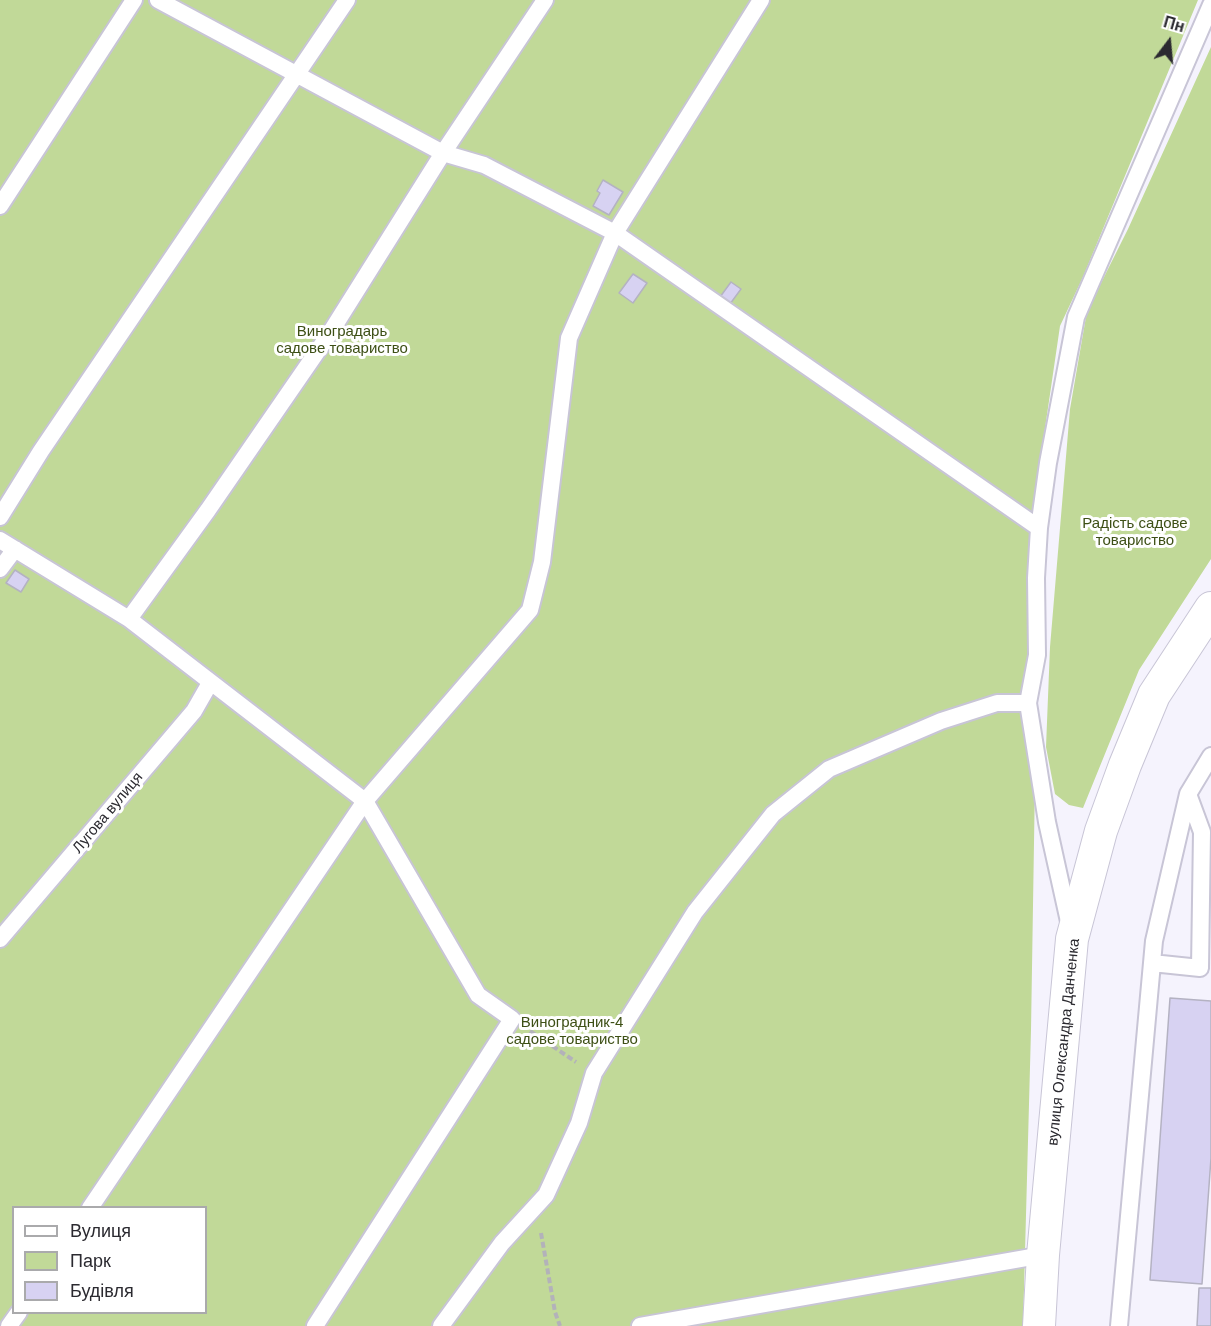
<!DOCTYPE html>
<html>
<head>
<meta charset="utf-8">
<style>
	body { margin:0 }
	#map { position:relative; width:1211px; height:1326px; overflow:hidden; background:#f5f3fd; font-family:Helvetica,sans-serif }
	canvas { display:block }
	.legend { position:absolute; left:12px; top:1206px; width:195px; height:108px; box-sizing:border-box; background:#fff; border:2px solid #aaaaac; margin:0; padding:8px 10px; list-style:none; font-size:18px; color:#2b2a30 }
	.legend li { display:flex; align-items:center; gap:12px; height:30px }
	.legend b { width:30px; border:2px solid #aaaaac }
	.north { position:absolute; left:1139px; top:12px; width:60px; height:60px; -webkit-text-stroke:4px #fff; paint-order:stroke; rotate:16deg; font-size:16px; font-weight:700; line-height:24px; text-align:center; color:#2b2a30 }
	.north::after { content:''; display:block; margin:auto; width:21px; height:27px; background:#2b2a30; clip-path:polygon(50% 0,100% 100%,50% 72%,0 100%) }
</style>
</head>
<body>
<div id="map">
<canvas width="1211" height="1326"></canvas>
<ul class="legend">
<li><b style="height:8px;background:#fff"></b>Вулиця</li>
<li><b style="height:16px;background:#c1d998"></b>Парк</li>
<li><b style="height:16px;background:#d7d2f2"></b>Будівля</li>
</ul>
<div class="north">Пн</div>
</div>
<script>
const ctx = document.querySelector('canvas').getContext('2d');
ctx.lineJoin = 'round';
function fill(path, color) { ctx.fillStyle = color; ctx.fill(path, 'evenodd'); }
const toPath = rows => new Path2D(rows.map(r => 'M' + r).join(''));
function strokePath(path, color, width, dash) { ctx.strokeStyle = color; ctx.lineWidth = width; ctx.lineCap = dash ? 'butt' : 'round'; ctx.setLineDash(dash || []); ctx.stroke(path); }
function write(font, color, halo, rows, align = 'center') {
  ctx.font = font + ' Helvetica,sans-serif'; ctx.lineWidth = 6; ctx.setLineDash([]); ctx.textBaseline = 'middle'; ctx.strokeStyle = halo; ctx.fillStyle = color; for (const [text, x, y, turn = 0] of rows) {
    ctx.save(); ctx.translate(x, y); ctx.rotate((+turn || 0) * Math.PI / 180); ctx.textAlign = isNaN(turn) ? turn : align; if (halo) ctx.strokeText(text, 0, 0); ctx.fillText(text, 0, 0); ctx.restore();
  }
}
fill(toPath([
	[0,0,1198,0,1083,277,1060,326,1032,517,1037,655,1031,1030,1023,1326,0,1326],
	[14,1208,206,1208,206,1312,14,1312],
	[1211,47,1211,559,1139,670,1083,808,1069,805,1055,794,1046,747,1050,647,1070,409,1087,311,1128,229]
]), '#c1d998');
const building = toPath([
	[603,180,623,192,609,215,593,206,600,193,597,191,603,180],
	[633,274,647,283,633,303,619,293,633,274],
	[731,282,741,289,730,304,720,297,731,282],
	[15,570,29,579,21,592,6,583,15,570],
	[1170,998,1211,1001,1211,1158,1202,1284,1150,1280,1170,998],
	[1199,1288,1211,1288,1211,1326,1197,1326,1199,1288]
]);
fill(building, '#d7d2f2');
strokePath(building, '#b4b2c2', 1.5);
const service = toPath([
	[158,0,443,153,484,165,615,233,1039,528],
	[0,206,134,0],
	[0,517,41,451,347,0],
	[0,540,129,619,365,801,478,995,512,1019,315,1326],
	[0,569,15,549],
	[129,619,208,510,330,333,443,153,545,0],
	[1070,926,1047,822,1028,703,1037,655,1036,578,1039,528,1048,463,1076,317,1211,5],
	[0,939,194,711,210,683],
	[1152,963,1200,968,1202,832,1188,794],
	[90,1208,365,801,530,610,542,562,569,338,615,233,761,0],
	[9,1326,19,1312],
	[441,1326,502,1243,546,1195,579,1123,594,1073,695,912,773,814,829,769,941,721,997,703,1028,703],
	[640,1326,1043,1255],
	[1119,1326,1154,941,1188,794,1211,756]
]);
const minor = toPath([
	[1039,1326,1043,1255,1072,939,1101,831,1125,765,1154,695,1211,608]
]);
strokePath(service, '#c8c5d6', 20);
strokePath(minor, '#c8c5d6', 34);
strokePath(toPath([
	[530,1031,576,1062],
	[541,1233,555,1312,560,1326]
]), '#b3b2ba', 4, [6, 3]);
strokePath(service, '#fff', 16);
strokePath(minor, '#fff', 32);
write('15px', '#3d4f15', '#fff', [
	["Виноградарь",342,332],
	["садове товариство",342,349],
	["Радість садове",1135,524],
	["товариство",1135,541],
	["Виноградник-4",572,1023],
	["садове товариство",572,1040]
]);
write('15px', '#2b2a30', '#fff', [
	["Лугова вулиця",108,813,-50],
	["вулиця Олександра Данченка",1064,1042,-84]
]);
</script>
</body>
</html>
